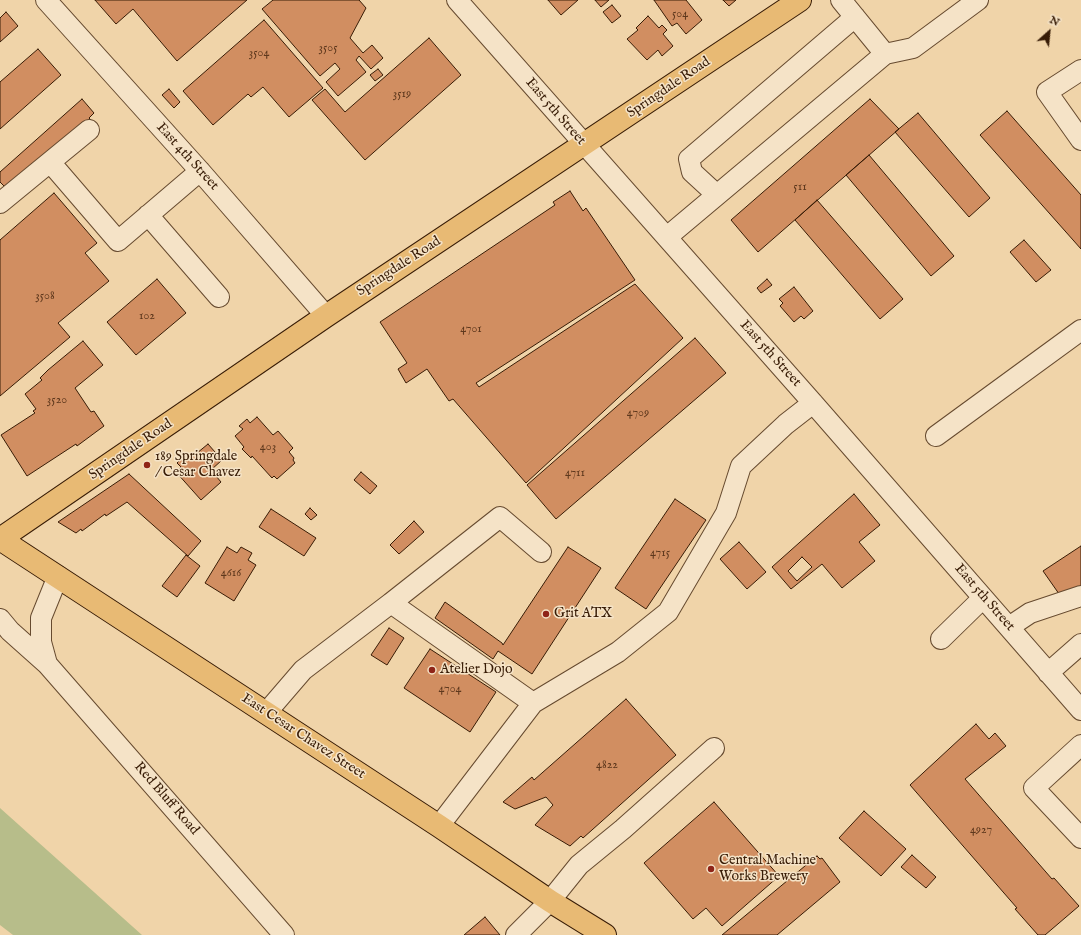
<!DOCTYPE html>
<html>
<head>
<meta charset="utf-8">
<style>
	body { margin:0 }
	#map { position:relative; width:1081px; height:935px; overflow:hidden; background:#f0d4a9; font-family:"IM FELL English",serif }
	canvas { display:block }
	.north { position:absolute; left:1029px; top:12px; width:40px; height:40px; -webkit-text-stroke:3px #f5e3c7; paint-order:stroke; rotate:27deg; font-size:11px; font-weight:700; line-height:16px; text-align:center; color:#381c06 }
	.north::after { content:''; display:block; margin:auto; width:14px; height:18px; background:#381c06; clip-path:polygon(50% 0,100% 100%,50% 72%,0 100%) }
</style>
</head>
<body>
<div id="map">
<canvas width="1081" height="935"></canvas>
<div class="north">N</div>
</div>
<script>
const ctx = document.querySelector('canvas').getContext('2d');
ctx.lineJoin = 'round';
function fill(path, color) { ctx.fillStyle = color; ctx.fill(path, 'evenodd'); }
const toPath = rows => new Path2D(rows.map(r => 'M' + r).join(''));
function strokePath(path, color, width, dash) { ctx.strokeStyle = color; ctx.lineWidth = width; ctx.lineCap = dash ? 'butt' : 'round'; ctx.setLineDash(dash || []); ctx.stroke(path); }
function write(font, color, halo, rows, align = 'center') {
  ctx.font = font + ' "IM FELL English",serif'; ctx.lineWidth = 3; ctx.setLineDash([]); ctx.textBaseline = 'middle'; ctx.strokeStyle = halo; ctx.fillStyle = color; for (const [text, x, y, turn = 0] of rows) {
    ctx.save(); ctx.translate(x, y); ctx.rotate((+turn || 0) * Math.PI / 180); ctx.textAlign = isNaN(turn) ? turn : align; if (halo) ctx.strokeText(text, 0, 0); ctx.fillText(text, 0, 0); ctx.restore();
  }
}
fill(toPath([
	[0,808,142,935,13,935,0,925]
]), '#b7bd8a');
const building = toPath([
	[95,0,247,0,177,61,133,9,116,24,95,0],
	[273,0,359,0,366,8,350,38,363,53,372,45,383,58,371,69,359,56,356,60,366,72,338,96,326,82,340,69,335,63,320,76,262,9,273,0],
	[548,0,578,0,561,15,548,0],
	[595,0,609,0,601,7,595,0],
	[654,0,686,0,702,20,686,34,677,23,672,26,654,0],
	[723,0,736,0,729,6,723,0],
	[612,5,621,16,612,23,603,12,612,5],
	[6,12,18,26,0,42,0,18,6,12],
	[648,16,659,28,662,25,667,30,663,34,673,46,662,56,658,50,647,60,627,39,638,30,636,28,648,16],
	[264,20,323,88,289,117,263,87,251,97,248,94,213,125,183,91,264,20],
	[429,38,461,75,365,160,312,100,325,89,345,112,429,38],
	[38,49,61,75,0,129,0,82,38,49],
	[378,69,383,75,375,81,370,75,378,69],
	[169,89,180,102,174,108,162,95,169,89],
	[82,99,94,113,89,118,91,120,87,124,84,121,7,189,0,182,0,172,82,99],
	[870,99,899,129,758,252,731,220,870,99],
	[1007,111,1081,195,1081,249,980,135,1007,111],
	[918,113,990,198,969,217,895,132,918,113],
	[869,155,954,256,931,276,846,175,869,155],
	[570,191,583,211,586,208,635,280,476,383,479,387,635,284,683,338,526,483,453,399,449,401,427,369,406,383,398,369,407,363,380,322,555,205,553,202,570,191],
	[54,193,97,243,85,253,109,281,58,323,70,337,0,396,0,240,54,193],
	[817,200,903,299,880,319,795,220,817,200],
	[1024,240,1051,270,1036,282,1010,252,1024,240],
	[157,279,186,313,136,355,107,322,157,279],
	[767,279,772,285,761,293,757,288,767,279],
	[794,287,813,311,804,319,801,316,794,322,780,306,783,303,779,299,794,287],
	[695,338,726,373,556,519,527,485,695,338],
	[83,341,103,365,75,388,91,412,94,411,104,426,77,446,76,444,27,476,1,435,35,413,33,411,36,409,25,394,42,380,40,378,48,370,83,341],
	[257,417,273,435,278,431,293,448,289,452,294,458,293,460,295,463,277,479,274,476,272,478,252,456,251,458,242,449,244,447,235,436,243,429,239,426,247,419,250,423,257,417],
	[208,444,222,460,211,470,221,482,201,500,176,472,181,467,177,463,187,453,191,458,208,444],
	[361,472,377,486,370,494,354,480,361,472],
	[129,474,201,541,188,556,127,502,106,516,105,514,82,531,81,529,76,533,58,522,129,474],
	[854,494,880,525,859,542,875,561,842,588,822,564,791,589,772,567,854,494],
	[802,557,812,567,797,581,788,571,802,557],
	[675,499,706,520,646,609,615,588,675,499],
	[310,508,317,515,311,520,305,514,310,508],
	[271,509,316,538,304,556,259,527,271,509],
	[414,521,424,532,399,554,390,545,414,521],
	[739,542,766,572,747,589,720,559,739,542],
	[1081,546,1081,589,1064,601,1043,571,1081,546],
	[227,547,237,553,241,547,252,553,248,560,256,565,234,601,205,583,227,547],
	[568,547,601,568,532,674,498,651,493,659,435,618,445,602,502,643,503,645,568,547],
	[186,555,200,566,177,597,162,586,186,555],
	[389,628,404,638,387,665,371,655,389,628],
	[430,649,496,692,470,732,404,688,430,649],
	[626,699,676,755,583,838,581,836,570,846,535,825,553,805,546,797,515,809,503,802,532,777,534,780,626,699],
	[976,724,989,739,995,733,1006,746,965,779,1052,879,1054,878,1079,906,1045,935,1038,935,1015,909,1017,908,910,785,976,724],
	[714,802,779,876,722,926,706,908,693,919,644,863,714,802],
	[864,811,906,849,881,876,839,838,864,811],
	[912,855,936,877,926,888,901,867,912,855],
	[817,856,820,859,822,858,840,882,777,935,722,935,817,856],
	[485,917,500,935,464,935,485,917]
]);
fill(building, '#d18e61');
strokePath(building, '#381c06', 1);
const minor = toPath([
	[46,0,200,171,326,316],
	[457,0,813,403,1081,710],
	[841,0,885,54,717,195,692,172,689,159,855,17],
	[885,54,913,48,978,0],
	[1081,70,1047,92,1081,140],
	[50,162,118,241,200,171],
	[0,203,89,130],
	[148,215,219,297],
	[667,237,717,195],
	[936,436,1081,330],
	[391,603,500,517,541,552],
	[0,619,10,631,47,664,284,935],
	[1009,627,1030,613,1081,596],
	[941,639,983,598],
	[47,664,41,642,41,618,58,576],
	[1048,673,1081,644],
	[266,713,303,670,391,603,533,703],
	[1081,745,1034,788,1081,838],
	[439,826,533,703,618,652,668,612,726,513,741,466,786,424,813,403],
	[516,935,550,901,579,865,623,829,714,748]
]);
const major = toPath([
	[0,539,326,316,800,0],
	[0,539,439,826,550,901,605,935]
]);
strokePath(minor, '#664a2f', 22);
strokePath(major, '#381c06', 24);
strokePath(minor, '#f5e3c7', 20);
strokePath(major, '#e8ba74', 22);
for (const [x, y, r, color] of [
	[147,465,4,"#8f2418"],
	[546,614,4,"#8f2418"],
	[432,670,4,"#8f2418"],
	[711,869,4,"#8f2418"]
]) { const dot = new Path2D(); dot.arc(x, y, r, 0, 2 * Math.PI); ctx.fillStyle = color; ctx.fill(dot); strokePath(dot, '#f5e3c7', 1.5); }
write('12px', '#5e381d', null, [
	["504",680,15],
	["3505",328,49],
	["3504",259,54],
	["3519",402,95],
	["511",800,188],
	["3508",45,297],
	["102",147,317],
	["4701",471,330],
	["3520",57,401],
	["4709",638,414],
	["403",268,448],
	["4711",575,474],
	["4715",660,554],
	["4616",231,574],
	["4704",450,690],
	["4822",607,766],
	["4927",981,831]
]);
write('14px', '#381c06', '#f5e3c7', [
	["Springdale Road",669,88,-34],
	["East 5th Street",555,112,49],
	["East 4th Street",187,157,48],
	["Springdale Road",399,267,-33],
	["East 5th Street",770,354,48],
	["Springdale Road",131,450,-34],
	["East 5th Street",984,598,49],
	["East Cesar Chavez Street",303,737,33],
	["Red Bluff Road",166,799,49]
]);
write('14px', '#381c06', '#f5e3c7', [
	["189 Springdale",155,457],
	["/ Cesar Chavez",155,473],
	["Grit ATX",554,614],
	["Atelier Dojo",440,670],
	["Central Machine",719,861],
	["Works Brewery",719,877]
], 'left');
</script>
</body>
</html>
